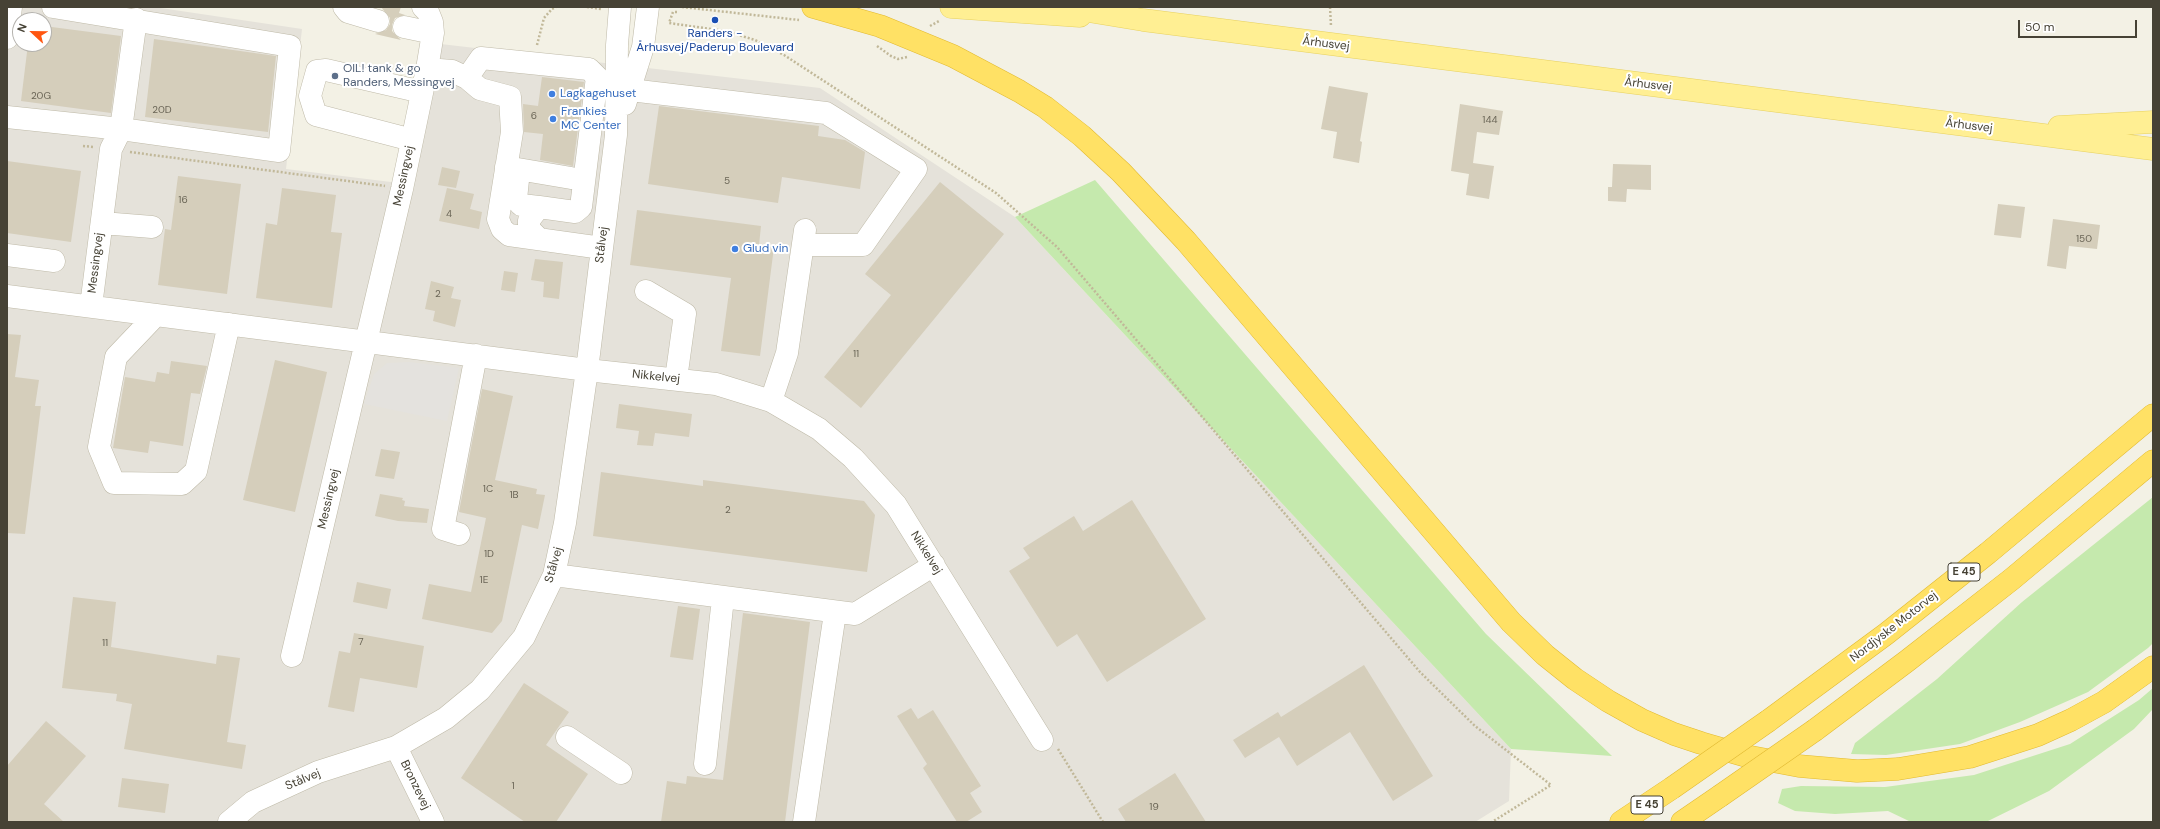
<!DOCTYPE html>
<html>
<head>
<meta charset="utf-8">
<style>
	body { margin:0 }
	#map { position:relative; width:2160px; height:829px; overflow:hidden; background:#f3f1e5; font-family:"DM Sans",sans-serif }
	canvas { display:block }
	.frame { position:absolute; inset:0; border:8px solid #464235; pointer-events:none }
	.north { position:absolute; left:12px; top:12px; width:40px; height:40px; box-sizing:border-box; background:#fff; border:1px solid #b5b3ae; border-radius:50%; rotate:292deg; font-size:11px; font-weight:700; line-height:16px; text-align:center; color:#464235 }
	.north::after { content:''; display:block; margin:auto; width:14px; height:18px; background:#ff5611; clip-path:polygon(50% 0,100% 100%,50% 72%,0 100%) }
	.scale { position:absolute; left:2018px; top:20px; width:119px; height:18px; box-sizing:border-box; border:2px solid #464235; border-top:0; padding-left:5px; font-size:12px; line-height:14px; white-space:nowrap; color:#464235; -webkit-text-stroke:3px #fff; paint-order:stroke }
</style>
</head>
<body>
<div id="map">
<canvas width="2160" height="829"></canvas>
<div class="frame"></div>
<div class="north">N</div>
<div class="scale">50 m</div>
</div>
<script>
const ctx = document.querySelector('canvas').getContext('2d');
ctx.lineJoin = 'round';
function fill(path, color) { ctx.fillStyle = color; ctx.fill(path, 'evenodd'); }
const toPath = rows => new Path2D(rows.map(r => 'M' + r).join(''));
function strokePath(path, color, width, dash) { ctx.strokeStyle = color; ctx.lineWidth = width; ctx.lineCap = dash ? 'butt' : 'round'; ctx.setLineDash(dash || []); ctx.stroke(path); }
function write(font, color, halo, rows, align = 'center') {
  ctx.font = font + ' "DM Sans",sans-serif'; ctx.lineWidth = 4; ctx.setLineDash([]); ctx.textBaseline = 'middle'; ctx.strokeStyle = halo; ctx.fillStyle = color; for (const [text, x, y, turn = 0] of rows) {
    ctx.save(); ctx.translate(x, y); ctx.rotate((+turn || 0) * Math.PI / 180); ctx.textAlign = isNaN(turn) ? turn : align; if (halo) ctx.strokeText(text, 0, 0); ctx.fillText(text, 0, 0); ctx.restore();
  }
}
fill(toPath([
	[7,7,154,7,302,29,286,169,399,183,432,43,820,88,1015,217,1511,749,1509,801,1475,822,7,822],
	[20,20,44,20,44,44,20,44]
]), '#e5e2da');
fill(toPath([
	[1095,180,1486,634,1612,756,1511,749,1015,217],
	[2153,497,2153,643,2148,648,2088,692,2020,722,1960,744,1886,755,1851,754,1855,743,1937,679,2022,602],
	[2153,688,2153,709,2134,729,2049,791,1988,821,1911,822,1888,811,1835,814,1795,811,1778,803,1782,789,1801,786,1885,787,1974,775,2070,744,2139,700]
]), '#c5e9ad');
fill(toPath([
	[410,362,459,368,447,421,364,404,374,374,387,363]
]), '#e4e2de');
fill(toPath([
	[381,7,401,7,399,13,405,15,395,18,392,25,392,31,401,40,375,34,386,30,390,24,390,18],
	[44,26,121,36,111,113,21,101,28,44,44,44],
	[154,39,276,56,268,132,145,117],
	[542,77,584,82,573,166,540,160,543,134,524,132,523,104,538,106],
	[1329,86,1368,93,1360,141,1362,142,1359,163,1333,158,1337,132,1321,129],
	[1460,104,1503,111,1499,135,1477,132,1473,163,1494,166,1489,199,1466,195,1469,174,1451,171],
	[659,106,819,126,818,136,845,140,865,152,860,189,782,177,778,203,648,184],
	[7,161,81,171,71,242,7,233],
	[1613,164,1651,165,1651,190,1627,189,1626,202,1608,201,1608,187,1612,187],
	[442,167,460,171,456,188,438,185],
	[178,176,241,184,227,294,158,285,165,229,171,230],
	[940,182,1004,234,861,408,824,377,891,295,865,274],
	[282,188,336,195,331,232,342,233,332,308,256,298,266,223,277,225],
	[447,188,474,194,470,209,482,212,479,229,439,221],
	[1998,204,2025,207,2021,238,1994,235],
	[637,210,761,226,759,245,774,247,760,356,721,351,731,278,630,265],
	[2053,219,2100,225,2097,249,2069,246,2066,269,2047,266],
	[535,259,563,262,559,299,543,297,544,282,531,280],
	[504,271,518,273,515,292,501,290],
	[431,281,454,287,451,298,461,300,455,327,433,321,435,311,425,309],
	[7,334,21,335,15,377,39,380,35,406,41,406,25,534,7,533],
	[275,360,327,372,295,512,243,500],
	[171,361,207,366,200,394,191,393,183,446,150,441,148,453,113,448,125,377,155,382,157,372,169,374],
	[482,389,513,396,495,480,537,489,536,494,545,495,538,529,522,525,502,621,492,633,422,619,429,584,471,592,486,518,459,512],
	[619,404,692,414,689,437,655,433,653,446,637,445,639,431,616,428],
	[381,449,400,452,394,479,375,476],
	[601,472,703,486,703,480,864,501,875,515,867,572,593,536],
	[380,494,403,498,402,500,405,501,404,506,429,509,427,523,398,521,375,516],
	[1132,500,1206,619,1107,682,1077,634,1057,647,1009,571,1030,558,1023,548,1074,516,1083,531],
	[357,582,391,589,387,609,353,602],
	[73,597,116,602,111,647,216,664,217,655,240,658,227,742,246,745,242,769,124,749,132,704,116,701,117,694,62,688],
	[678,606,700,609,693,660,670,657],
	[743,613,810,622,785,822,661,822,667,781,686,784,687,776,723,780],
	[354,633,424,646,417,688,360,678,354,712,328,707,339,651,350,653],
	[1364,665,1433,776,1393,801,1350,732,1297,766,1279,737,1245,758,1233,740,1278,712,1281,717],
	[524,683,569,712,546,745,588,774,556,822,525,822,461,778],
	[911,708,918,719,933,710,981,786,970,793,982,812,966,822,957,822,923,768,927,764,897,716],
	[46,721,86,756,44,804,64,822,7,822,7,766],
	[1175,773,1206,822,1126,822,1118,809],
	[122,778,169,784,165,813,118,807]
]), '#d5cebb');
const minor = toPath([
	[344,7,348,12,378,21],
	[404,27,433,33],
	[7,38,11,7],
	[427,69,452,71,467,78,480,89,510,97,512,132,498,219,502,229,509,235,602,248],
	[467,78,481,58,589,69,597,77,581,207,575,212,539,207,529,220,529,229,539,239],
	[630,90,826,113,916,169,863,245,803,245],
	[625,104,643,47,648,7],
	[7,117,121,129,279,151,290,46,53,7],
	[412,140,316,115,310,96,317,71,326,70,422,92],
	[506,167,571,178],
	[519,170,516,199,521,205,539,207],
	[102,223,152,227],
	[7,255,54,261],
	[646,291,685,314,676,379],
	[7,296,587,370,716,384,771,401,819,429,853,458,896,505,1042,740],
	[91,306,111,149,121,129,136,19],
	[156,315,116,357,99,447,114,483,182,484,196,471,229,324],
	[771,401,787,353,805,230],
	[459,534,443,529,476,355],
	[554,575,855,614,934,565],
	[292,656,402,189,427,69,433,33,432,22,428,12,423,7],
	[567,737,621,773],
	[396,747,433,822],
	[705,764,723,598],
	[229,822,253,802,318,772,396,747,446,718,480,690,524,637,554,575,565,523,587,370,616,135,617,45,620,7],
	[804,822,835,613]
]);
const major = toPath([
	[951,7,1080,16],
	[1064,7,1143,20,2153,149],
	[2059,127,2153,122]
]);
const highway = toPath([
	[813,7,880,26,953,56,1019,91,1045,107,1082,136,1121,172,1186,241,1511,622,1545,655,1575,679,1608,701,1642,720,1674,734,1701,743,1746,756,1799,766,1857,771,1898,769,1970,757,2038,735,2071,720,2104,702,2153,667],
	[1768,721,1886,634,1988,553,2153,415],
	[1815,730,1907,661,2012,579,2153,461],
	[1621,822,1672,788],
	[1682,822,1720,796]
]);
strokePath(minor, '#bfbaa8', 23);
strokePath(major, '#e7d160', 23);
strokePath(highway, '#e1b931', 23);
strokePath(toPath([
	[587,7,601,9],
	[682,7,799,20],
	[1330,7,1331,26],
	[677,12,673,12,669,23,725,31,755,40,784,55,996,193,1057,247,1420,672,1475,726,1551,785,1492,822],
	[930,26,939,21],
	[537,45,544,18,552,9,556,7],
	[877,46,891,56,898,59,907,57],
	[83,146,94,147],
	[130,152,385,186],
	[1058,749,1103,822]
]), '#c1b899', 2.5, [2, 2]);
strokePath(minor, '#fff', 22);
strokePath(major, '#ffef93', 22);
strokePath(highway, '#ffe165', 22);
const highwayBridge = toPath([
	[1672,788,1768,721],
	[1720,796,1815,730]
]);
strokePath(highwayBridge, '#e1b931', 23, []);
strokePath(highwayBridge, '#ffe165', 22);
for (const [x, y, r, color] of [
	[715,20,4,"#1a4fb4"],
	[335,76,4,"#5c6f8a"],
	[552,94,4,"#3f7fe0"],
	[553,119,4,"#3f7fe0"],
	[735,249,4,"#3f7fe0"]
]) { const dot = new Path2D(); dot.arc(x, y, r, 0, 2 * Math.PI); ctx.fillStyle = color; ctx.fill(dot); strokePath(dot, '#fff', 1.5); }
write('10px', '#6a6556', null, [
	["20G",41,96],
	["20D",162,110],
	["6",534,116],
	["144",1490,120],
	["5",727,181],
	["16",183,200],
	["4",449,214],
	["150",2084,239],
	["2",438,294],
	["11",856,354],
	["1C",488,489],
	["1B",514,495],
	["2",728,510],
	["1D",489,554],
	["1E",484,580],
	["7",361,642],
	["11",105,643],
	["1",513,786],
	["19",1154,807]
]);
for (const [x, y, w] of [
	[1964,572,32],
	[1647,805,32]
]) { const box = new Path2D(); box.roundRect(x - w / 2, y - 9, w, 18, 3); ctx.fillStyle = '#fff'; ctx.fill(box); strokePath(box, '#464235', 1); }
write('bold 11px', '#464235', null, [
	["E 45",1964,572],
	["E 45",1647,805]
]);
write('12px', '#164399', '#fff', [
	["Randers -",715,34],
	["Århusvej/Paderup Boulevard",715,48]
]);
write('12px', '#464235', '#fff', [
	["Århusvej",1326,44,7],
	["Århusvej",1648,85,7],
	["Århusvej",1969,126,7],
	["Messingvej",404,176,-78],
	["Stålvej",602,245,-83],
	["Messingvej",96,263,-83],
	["Nikkelvej",656,377,6],
	["Messingvej",329,499,-77],
	["Nikkelvej",926,553,58],
	["Stålvej",554,565,-74],
	["Nordjyske Motorvej",1894,627,-38],
	["Stålvej",303,780,-23],
	["Bronzevej",415,785,64]
]);
write('12px', '#4e5e75', '#fff', [
	["OIL! tank & go",343,69],
	["Randers, Messingvej",343,83]
], 'left');
write('12px', '#366cbe', '#fff', [
	["Lagkagehuset",560,94],
	["Frankies",561,112],
	["MC Center",561,126],
	["Glud vin",743,249]
], 'left');
</script>
</body>
</html>
